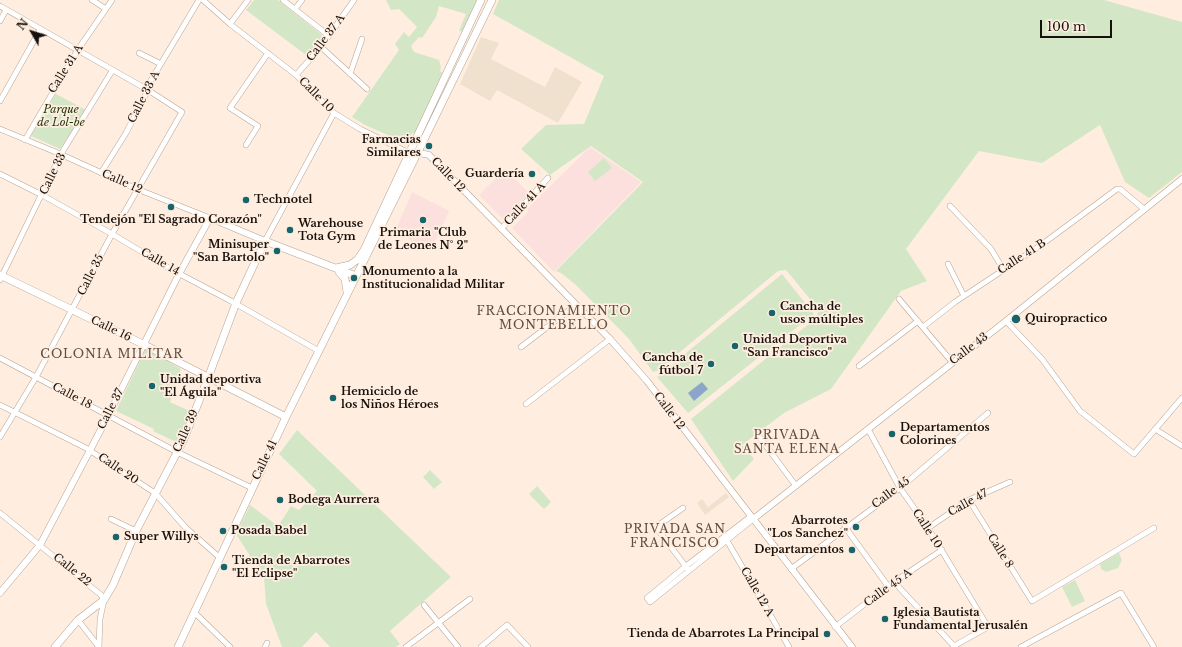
<!DOCTYPE html>
<html>
<head>
<meta charset="utf-8">
<style>
	body { margin:0 }
	#map { position:relative; width:1182px; height:647px; overflow:hidden; background:#ffeee0; font-family:"Libre Baskerville",serif }
	canvas { display:block }
	.north { position:absolute; left:12px; top:12px; width:40px; height:40px; -webkit-text-stroke:3px #ffeee0; paint-order:stroke; rotate:309deg; font-size:11px; font-weight:700; line-height:16px; text-align:center; color:#18110b }
	.north::after { content:''; display:block; margin:auto; width:14px; height:18px; background:#18110b; clip-path:polygon(50% 0,100% 100%,50% 72%,0 100%) }
	.scale { position:absolute; left:1040px; top:20px; width:72px; height:18px; box-sizing:border-box; border:2px solid #18110b; border-top:0; padding-left:5px; font-size:12px; line-height:14px; white-space:nowrap; color:#18110b; -webkit-text-stroke:3px #ffeee0; paint-order:stroke }
</style>
</head>
<body>
<div id="map">
<canvas width="1182" height="647"></canvas>
<div class="north">N</div>
<div class="scale">100 m</div>
</div>
<script>
const ctx = document.querySelector('canvas').getContext('2d');
ctx.lineJoin = 'round';
function fill(path, color) { ctx.fillStyle = color; ctx.fill(path, 'evenodd'); }
const toPath = rows => new Path2D(rows.map(r => 'M' + r).join(''));
function strokePath(path, color, width, dash) { ctx.strokeStyle = color; ctx.lineWidth = width; ctx.lineCap = dash ? 'butt' : 'round'; ctx.setLineDash(dash || []); ctx.stroke(path); }
function write(font, color, halo, rows, align = 'center') {
  ctx.font = font + ' "Libre Baskerville",serif'; ctx.lineWidth = 3.5; ctx.setLineDash([]); ctx.textBaseline = 'middle'; ctx.strokeStyle = halo; ctx.fillStyle = color; for (const [text, x, y, turn = 0] of rows) {
    ctx.save(); ctx.translate(x, y); ctx.rotate((+turn || 0) * Math.PI / 180); ctx.textAlign = isNaN(turn) ? turn : align; if (halo) ctx.strokeText(text, 0, 0); ctx.fillText(text, 0, 0); ctx.restore();
  }
}
fill(toPath([
	[481,37,499,43,491,59,545,87,555,67,582,82,558,123,497,90,490,101,460,84],
	[726,493,729,497,705,515,697,503,702,499,708,507]
]), '#f0e1ce');
fill(toPath([
	[590,147,641,182,554,272,512,228,529,211,527,209],
	[505,169,529,193,504,220,479,195],
	[412,192,449,211,433,246,422,249,396,229]
]), '#fbe0de');
fill(toPath([
	[254,0,278,0,322,35,323,38,310,58,246,10],
	[386,0,478,0,463,32,459,31,466,14,439,6,436,17,422,38,419,37,411,46,414,52,439,60,441,67,440,71,443,73,416,133,412,133,408,144,365,125,352,117,399,50,395,44,404,32,409,37,417,27,399,9,391,10],
	[499,0,1104,0,1182,22,1182,172,1149,198,1125,182,1100,125,1042,163,979,151,906,249,927,281,901,291,831,389,784,413,742,445,754,459,733,481,691,419,815,319,819,310,786,270,778,271,657,371,653,372,629,339,576,285,561,273,556,271,643,182,591,146,550,175,521,149,546,125,584,124,604,76,493,14],
	[56,94,86,110,60,149,31,136],
	[604,158,612,168,595,181,588,172],
	[782,274,814,314,688,413,657,377],
	[146,348,181,369,170,402,192,412,178,443,153,431,154,429,116,411],
	[297,430,451,577,390,631,400,644,396,647,330,647,316,632,302,647,282,647,266,604,264,578,236,534,250,505,278,526,291,506,299,510,317,491,279,454],
	[430,470,442,482,434,489,423,477],
	[537,486,551,502,544,509,529,494],
	[1119,553,1122,560,1118,568,1106,572,1101,569,1100,564],
	[1075,580,1085,601,1072,607,1062,587]
]), '#d3e7c7');
fill(toPath([
	[702,382,708,389,694,401,688,393]
]), '#8ca6cb');
const minor = toPath([
	[92,0,106,9],
	[203,0,230,24,296,75,334,113,360,129,405,151,410,151],
	[283,0,328,35],
	[0,6,148,90,182,112,112,234,36,377,0,437],
	[295,9,302,0],
	[0,21,6,10],
	[230,24,248,0],
	[321,47,367,89],
	[139,53,161,64],
	[350,74,362,39],
	[296,75,321,47,354,0],
	[0,101,40,30],
	[0,129,58,153,137,189,210,218],
	[25,140,77,51,112,0],
	[246,145,258,126,230,108,268,53],
	[101,173,126,133,147,92,147,87,199,0],
	[0,174,42,195,112,234,174,271,231,301,319,351],
	[950,206,991,249,1003,269],
	[501,229,548,178],
	[265,241,334,113],
	[948,264,964,296],
	[0,280,61,154,112,71],
	[899,299,952,362],
	[1006,321,1042,359,1080,411,1134,454,1182,398],
	[923,327,955,302,1041,245,1117,189,1120,189,1144,209],
	[521,347,576,305],
	[0,358,177,452,252,488],
	[859,366,918,321],
	[526,404,610,339],
	[0,405,86,448,155,493,185,527,219,557],
	[868,429,900,488,928,528,988,627,954,646,894,582],
	[1155,429,1182,446],
	[758,435,796,486],
	[969,500,1032,601,1154,528],
	[683,508,660,524,658,530,687,568],
	[0,513,101,595,104,600,100,619,99,647],
	[750,517,686,566,647,598,650,602,752,520],
	[111,519,136,531],
	[845,527,888,586],
	[928,528,969,500,1010,482],
	[726,539,789,647],
	[791,569,900,488,988,413],
	[424,605,458,647],
	[194,612,230,647],
	[78,620,99,647],
	[835,627,888,586,942,550],
	[265,647,267,643],
	[406,647,470,599],
	[481,647,507,625,528,647],
	[1021,647,1121,593,1154,647]
]);
const tertiary = toPath([
	[410,151,429,155,610,339,647,381,852,647],
	[752,520,1006,321,1182,179],
	[0,593,40,545,108,416,179,274,210,218,265,241]
]);
const secondary = toPath([
	[336,268,350,265,358,259,364,250,481,0],
	[339,272,345,279,347,292],
	[0,275,147,346,286,417],
	[55,647,78,620,104,600,113,585,136,531,184,439,208,378,236,303,265,241,356,276],
	[178,647,286,417,418,152,492,0]
]);
strokePath(minor, '#b7a393', 6);
strokePath(tertiary, '#b7a393', 7);
strokePath(secondary, '#b7a393', 8);
strokePath(minor, '#fff', 5);
strokePath(tertiary, '#fff', 6);
strokePath(secondary, '#fff', 7);
for (const [x, y, r, color] of [
	[429,146,4,"#17656a"],
	[532,174,4,"#17656a"],
	[246,200,4,"#17656a"],
	[171,207,4,"#17656a"],
	[423,220,4,"#17656a"],
	[290,230,4,"#17656a"],
	[277,251,4,"#17656a"],
	[354,278,4,"#17656a"],
	[772,313,4,"#17656a"],
	[1016,319,5,"#17656a"],
	[735,346,4,"#17656a"],
	[711,364,4,"#17656a"],
	[152,386,4,"#17656a"],
	[333,398,4,"#17656a"],
	[892,434,4,"#17656a"],
	[280,500,4,"#17656a"],
	[856,527,4,"#17656a"],
	[223,531,4,"#17656a"],
	[116,537,4,"#17656a"],
	[852,550,4,"#17656a"],
	[224,567,4,"#17656a"],
	[885,619,4,"#17656a"],
	[827,634,4,"#17656a"]
]) { const dot = new Path2D(); dot.arc(x, y, r, 0, 2 * Math.PI); ctx.fillStyle = color; ctx.fill(dot); strokePath(dot, '#ffeee0', 1.5); }
write('11px', '#18110b', '#ffeee0', [
	["Calle 37 A",326,38,-53],
	["Calle 31 A",66,69,-58],
	["Calle 10",316,95,45],
	["Calle 33 A",144,97,-63],
	["Calle 33",53,174,-64],
	["Calle 12",448,175,46],
	["Calle 12",122,182,24],
	["Calle 41 A",525,204,-47],
	["Calle 41 B",1022,257,-33],
	["Calle 14",160,262,30],
	["Calle 35",91,275,-63],
	["Calle 16",111,329,26],
	["Calle 43",969,349,-37],
	["Calle 18",72,396,28],
	["Calle 37",111,409,-63],
	["Calle 12",669,411,53],
	["Calle 39",186,431,-66],
	["Calle 41",265,460,-64],
	["Calle 20",118,469,34],
	["Calle 45",891,493,-37],
	["Calle 47",968,503,-29],
	["Calle 10",927,529,57],
	["Calle 8",1000,551,58],
	["Calle 22",72,570,39],
	["Calle 45 A",888,588,-36],
	["Calle 12 A",757,592,60]
]);
write('italic 11px', '#1d3509', '#ffeee0', [
	["Parque",61,110],
	["de Lol-be",61,123]
]);
write('bold 11px', '#18110b', '#ffeee0', [
	["Farmacias",421,140,"right"],
	["Similares",421,153,"right"],
	["Guardería",524,174,"right"],
	["Technotel",254,200],
	["Tendejón \"El Sagrado Corazón\"",171,220,"center"],
	["Warehouse",298,224],
	["Tota Gym",298,237],
	["Primaria \"Club",423,233,"center"],
	["de Leones N° 2\"",423,246,"center"],
	["Minisuper",269,245,"right"],
	["\"San Bartolo\"",269,258,"right"],
	["Monumento a la",362,272],
	["Institucionalidad Militar",362,285],
	["Cancha de",780,307],
	["usos múltiples",780,320],
	["Quiropractico",1025,319],
	["Unidad Deportiva",743,340],
	["\"San Francisco\"",743,353],
	["Cancha de",703,358,"right"],
	["fútbol 7",703,371,"right"],
	["Unidad deportiva",160,380],
	["\"El Águila\"",160,393],
	["Hemiciclo de",341,392],
	["los Niños Héroes",341,405],
	["Departamentos",900,428],
	["Colorines",900,441],
	["Bodega Aurrera",288,500],
	["Abarrotes",848,521,"right"],
	["\"Los Sanchez\"",848,534,"right"],
	["Posada Babel",231,531],
	["Super Willys",124,537],
	["Departamentos",844,550,"right"],
	["Tienda de Abarrotes",232,561],
	["\"El Eclipse\"",232,574],
	["Iglesia Bautista",893,613],
	["Fundamental Jerusalén",893,626],
	["Tienda de Abarrotes La Principal",819,634,"right"]
], 'left');
ctx.letterSpacing = '1px';
write('12px', '#614f41', '#ffeee0', [
	["FRACCIONAMIENTO",554,312],
	["MONTEBELLO",554,326],
	["COLONIA MILITAR",112,355],
	["PRIVADA",787,436],
	["SANTA ELENA",787,450],
	["PRIVADA SAN",675,530],
	["FRANCISCO",675,544]
]);
ctx.letterSpacing = '0px';
</script>
</body>
</html>
